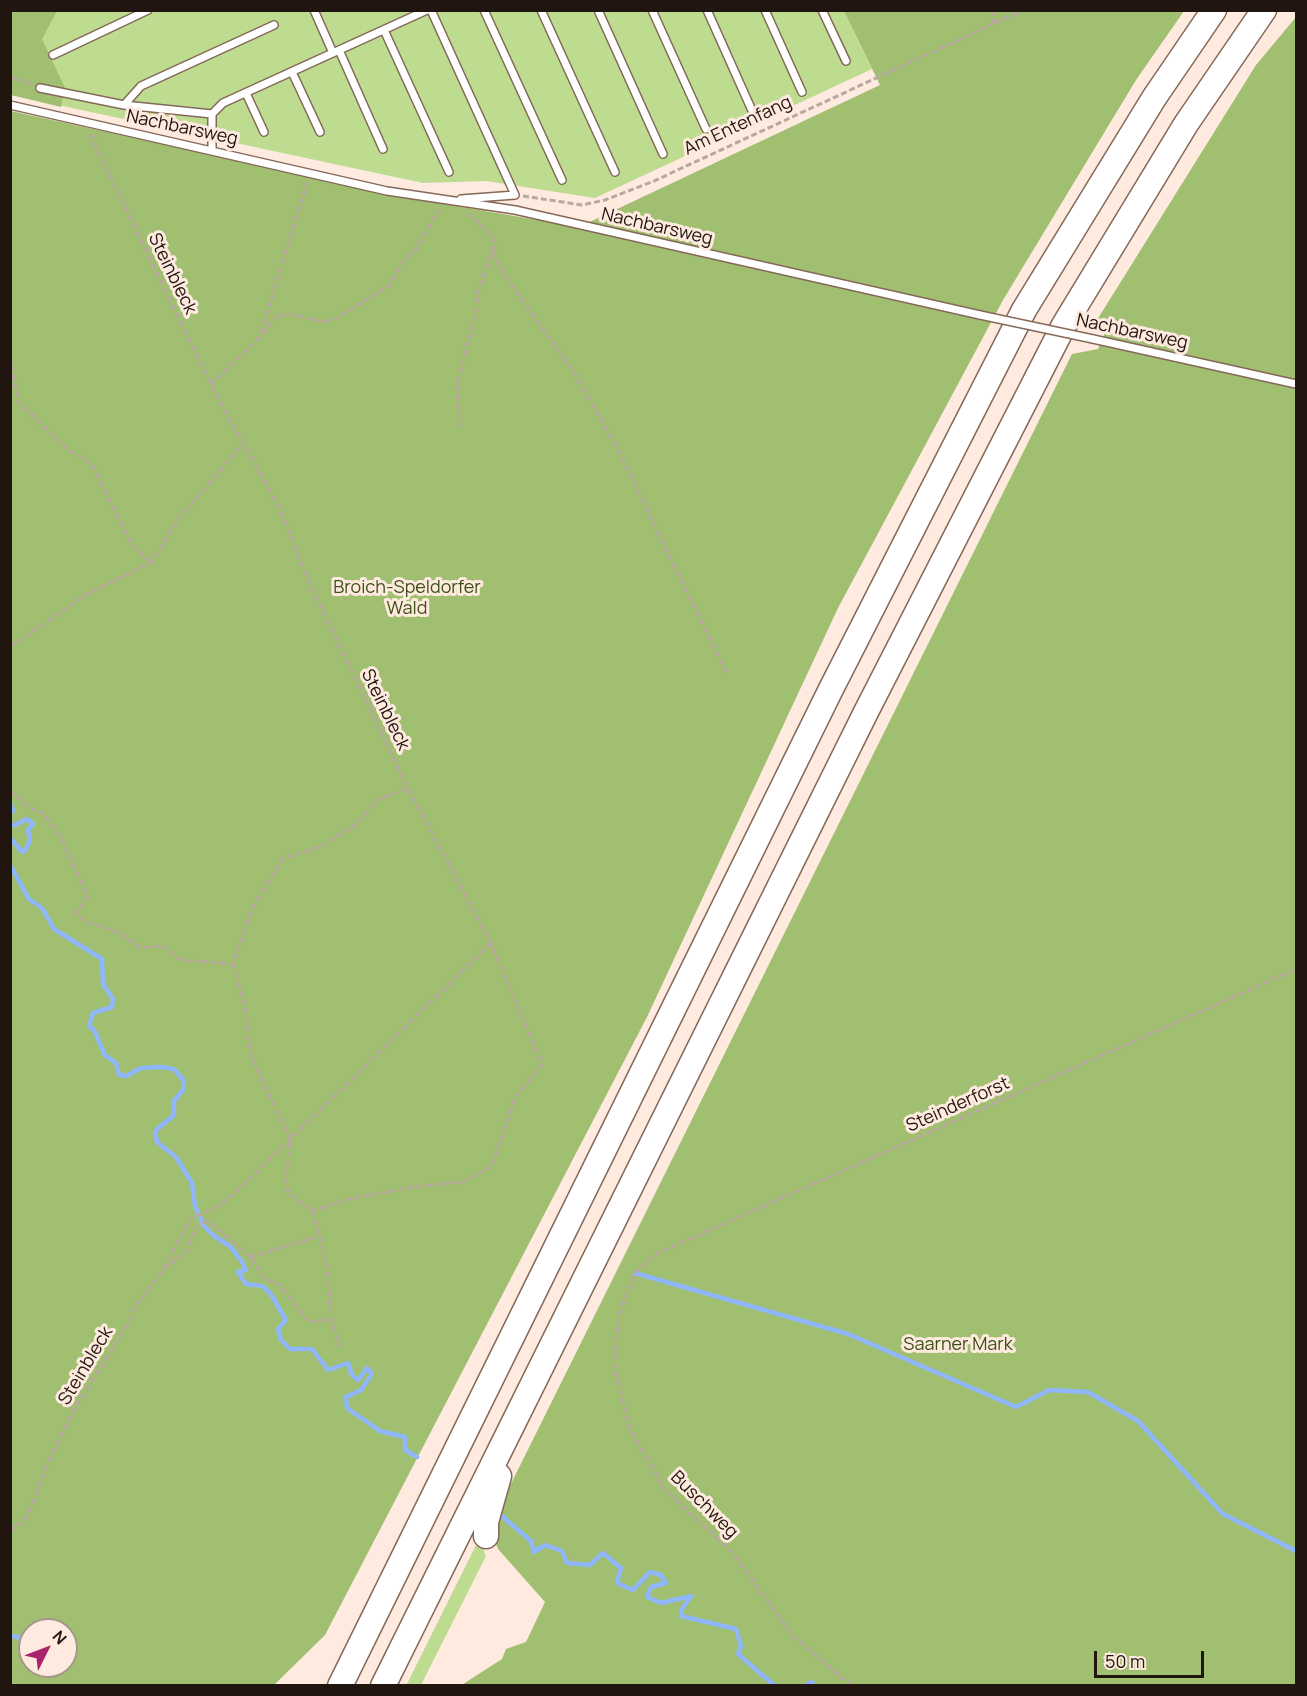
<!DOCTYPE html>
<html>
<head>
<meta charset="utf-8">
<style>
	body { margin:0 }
	#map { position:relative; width:1307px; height:1696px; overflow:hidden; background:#feeadf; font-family:Manrope,sans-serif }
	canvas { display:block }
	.frame { position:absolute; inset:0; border:12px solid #21150f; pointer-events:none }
	.north { position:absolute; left:18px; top:1618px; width:60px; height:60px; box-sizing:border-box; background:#feeadf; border:2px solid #a6958c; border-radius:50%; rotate:48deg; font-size:16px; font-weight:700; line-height:24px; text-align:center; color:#21150f }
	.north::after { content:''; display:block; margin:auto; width:21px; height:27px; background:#ab246b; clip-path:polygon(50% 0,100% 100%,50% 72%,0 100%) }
	.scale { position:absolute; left:1094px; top:1651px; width:110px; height:27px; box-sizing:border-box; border:3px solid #21150f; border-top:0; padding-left:8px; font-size:18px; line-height:21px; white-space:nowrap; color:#21150f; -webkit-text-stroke:4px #feeadf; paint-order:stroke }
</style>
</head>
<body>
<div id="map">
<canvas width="1307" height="1696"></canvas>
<div class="frame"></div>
<div class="north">N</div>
<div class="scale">50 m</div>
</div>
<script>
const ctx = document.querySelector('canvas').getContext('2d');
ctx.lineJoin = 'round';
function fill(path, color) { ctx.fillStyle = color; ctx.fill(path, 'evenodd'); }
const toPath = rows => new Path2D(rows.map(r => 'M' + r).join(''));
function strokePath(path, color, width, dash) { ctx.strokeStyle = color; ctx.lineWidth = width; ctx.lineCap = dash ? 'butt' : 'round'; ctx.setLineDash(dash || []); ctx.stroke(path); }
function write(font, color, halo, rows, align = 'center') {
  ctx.font = font + ' Manrope,sans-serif'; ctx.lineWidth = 6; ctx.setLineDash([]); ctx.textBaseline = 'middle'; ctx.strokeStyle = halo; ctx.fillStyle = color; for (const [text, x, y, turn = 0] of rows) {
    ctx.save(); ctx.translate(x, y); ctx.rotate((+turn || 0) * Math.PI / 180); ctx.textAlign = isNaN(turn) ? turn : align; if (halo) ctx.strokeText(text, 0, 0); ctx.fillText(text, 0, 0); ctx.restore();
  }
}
fill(toPath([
	[10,11,844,11,872,69,595,198,486,181,423,183,11,95],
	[479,1539,486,1556,421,1685,406,1686]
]), '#bddc8f');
fill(toPath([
	[11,11,57,11,42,39,65,88,61,107,11,95],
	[844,11,1184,11,1136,80,1003,300,838,608,647,1017,325,1635,274,1685,11,1686,11,111,403,197,579,227,880,85],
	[30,1630,66,1630,66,1666,30,1666],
	[1296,17,1296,1685,460,1686,502,1659,506,1649,526,1642,545,1602,498,1549,492,1534,492,1522,1072,354,1098,349,1106,330,1097,320,1256,65]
]), '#a0bf70');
strokePath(toPath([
	[10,803,13,811,10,813],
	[10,825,15,825,27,819,33,824,28,830,30,841,24,852,20,850,10,837],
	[10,865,29,899,42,908,54,929,102,959,103,984,113,999,112,1007,93,1013,89,1026,94,1030,105,1055,116,1063,119,1075,126,1076,141,1068,161,1067,174,1069,184,1081,183,1090,174,1101,174,1115,155,1131,157,1142,176,1157,192,1183,195,1206,204,1226,214,1236,231,1247,242,1262,246,1270,238,1272,246,1284,262,1286,270,1293,286,1320,278,1329,281,1340,290,1349,312,1349,328,1370,348,1363,352,1375,358,1380,367,1368,372,1374,361,1390,346,1397,347,1408,380,1431,405,1437,405,1450,417,1457],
	[635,1273,848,1334,1016,1407,1049,1390,1088,1392,1138,1421,1223,1514,1296,1551],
	[497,1512,531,1541,534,1552,545,1545,562,1551,567,1563,590,1565,603,1553,621,1568,617,1583,633,1590,650,1572,661,1575,666,1583,651,1587,647,1597,661,1603,691,1596,682,1609,681,1616,736,1629,741,1646,738,1654,775,1686],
	[10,1636,23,1638],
	[804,1686,812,1682,813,1686]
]), '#90b6fd', 4.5);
const service = toPath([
	[314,10,333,53],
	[431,10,515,195,461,199],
	[484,10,562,180],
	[541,10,615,172],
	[598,10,663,154],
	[652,10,706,129],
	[707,10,754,115],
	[765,10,802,92],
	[822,10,846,61],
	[384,30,449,172],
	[339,50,383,149],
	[53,55,148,10],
	[292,72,320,132],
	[40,88,124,105,212,114],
	[246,93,264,132],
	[10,105,387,191,515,210,980,315],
	[124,105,141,86,274,25],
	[212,149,212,114,223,103,427,10],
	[1093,339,1296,384]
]);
const motorway = toPath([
	[486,1536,486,1522,499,1476],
	[340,1686,831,689,1024,310,1154,98,1214,10],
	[383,1686,866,712,1064,325,1186,124,1264,10]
]);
strokePath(service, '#856858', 10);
strokePath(motorway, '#856858', 27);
strokePath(toPath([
	[992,10,994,24],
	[10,76,31,84],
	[90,134,211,385,280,509,308,580,408,788,491,943,542,1064,515,1098,492,1166,463,1182,412,1187,349,1199,312,1211],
	[523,196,582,205,605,200,654,181,1023,10],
	[493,252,505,276,575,374,617,448,727,674],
	[261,333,307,182],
	[10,356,18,401,67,449,92,464,131,544,151,562],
	[211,385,259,338,278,315,295,315,324,322,335,319,389,286,403,262,415,251,439,209],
	[459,427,457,384,476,312,478,291,495,243,488,231,468,214],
	[10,647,87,594,151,563,179,518,243,444],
	[10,790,27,806,42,813,61,837,88,897,76,913,84,921,118,932,141,948,162,946,181,960,233,964,252,909,283,858,322,846,358,823,377,800,408,788],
	[233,964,245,1006,251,1056,290,1139,286,1180,288,1193,312,1211,320,1236,328,1275,331,1319,340,1346],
	[250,1257,320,1236],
	[164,1268,190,1219,217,1207,239,1189,491,943],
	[10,1530,22,1523,28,1515,50,1458,75,1408,130,1321,134,1308,164,1269,188,1250,192,1235,199,1225,208,1221,250,1257,264,1278,280,1285,305,1318,311,1322,331,1319],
	[852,1686,793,1636,732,1552,665,1490,630,1429,614,1368,619,1314,635,1273,656,1254,1296,969]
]), '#b9a89e', 3, [6, 3]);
strokePath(service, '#fff', 7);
strokePath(motorway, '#fff', 24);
const serviceBridge = toPath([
	[980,315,1093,339]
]);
strokePath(serviceBridge, '#856858', 10, []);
strokePath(serviceBridge, '#fff', 7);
write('18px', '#21150f', '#feeadf', [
	["Am Entenfang",738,126,-25],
	["Nachbarsweg",182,128,12],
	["Nachbarsweg",657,227,13],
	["Steinbleck",172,274,64],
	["Nachbarsweg",1132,332,12],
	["Steinbleck",385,710,64],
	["Steinderforst",958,1105,-24],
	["Steinbleck",86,1366,-59],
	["Buschweg",704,1505,45]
]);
write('18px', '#3b4f17', '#feeadf', [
	["Broich-Speldorfer",407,588],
	["Wald",407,609],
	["Saarner Mark",958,1345]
]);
</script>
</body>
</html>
